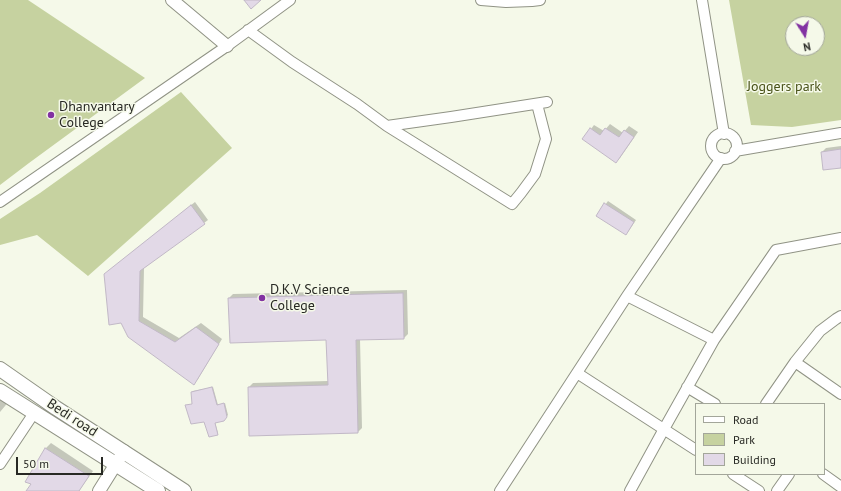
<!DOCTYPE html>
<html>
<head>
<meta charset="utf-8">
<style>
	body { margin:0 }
	#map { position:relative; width:841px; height:491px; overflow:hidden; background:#f5f9e9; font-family:"PT Sans",sans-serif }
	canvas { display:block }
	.legend { position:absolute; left:695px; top:403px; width:130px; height:72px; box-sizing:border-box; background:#f5f9e9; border:1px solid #a3a69a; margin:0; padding:5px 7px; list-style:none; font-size:12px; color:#282924 }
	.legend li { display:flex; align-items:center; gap:8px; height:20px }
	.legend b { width:20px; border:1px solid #a3a69a }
	.north { position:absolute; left:785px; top:16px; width:40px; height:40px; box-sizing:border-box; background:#f5f9e9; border:1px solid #a3a69a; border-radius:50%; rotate:169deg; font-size:11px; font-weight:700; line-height:16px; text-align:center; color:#282924 }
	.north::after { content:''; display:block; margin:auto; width:14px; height:18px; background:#8232a2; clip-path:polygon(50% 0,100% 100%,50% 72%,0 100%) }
	.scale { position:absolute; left:16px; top:457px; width:87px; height:18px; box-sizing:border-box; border:2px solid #282924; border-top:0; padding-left:5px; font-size:12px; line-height:14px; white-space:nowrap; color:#282924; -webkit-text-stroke:3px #f5f9e9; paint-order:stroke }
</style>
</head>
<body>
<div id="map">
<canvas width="841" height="491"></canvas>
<ul class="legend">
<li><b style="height:5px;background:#fff"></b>Road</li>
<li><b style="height:11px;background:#c6d2a0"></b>Park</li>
<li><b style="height:11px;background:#e2d9e7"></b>Building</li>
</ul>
<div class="north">N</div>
<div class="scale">50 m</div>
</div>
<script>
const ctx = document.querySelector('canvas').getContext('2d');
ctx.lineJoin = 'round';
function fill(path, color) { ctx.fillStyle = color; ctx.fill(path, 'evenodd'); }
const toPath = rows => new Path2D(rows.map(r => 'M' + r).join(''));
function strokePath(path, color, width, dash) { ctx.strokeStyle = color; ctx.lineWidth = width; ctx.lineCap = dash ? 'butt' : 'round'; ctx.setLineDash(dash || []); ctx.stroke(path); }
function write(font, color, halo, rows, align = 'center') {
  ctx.font = font + ' "PT Sans",sans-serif'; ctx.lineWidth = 3; ctx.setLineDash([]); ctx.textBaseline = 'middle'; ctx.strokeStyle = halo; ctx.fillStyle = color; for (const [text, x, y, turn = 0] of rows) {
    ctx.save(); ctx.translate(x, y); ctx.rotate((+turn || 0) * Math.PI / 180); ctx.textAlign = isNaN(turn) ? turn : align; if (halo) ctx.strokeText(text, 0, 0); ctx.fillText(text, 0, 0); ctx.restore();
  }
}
fill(toPath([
	[0,0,28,0,145,78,29,163,0,185],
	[729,0,841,0,841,120,792,127,751,125],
	[793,24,817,24,817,48,793,48],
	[181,92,232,148,88,276,37,235,0,245,0,219,40,193]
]), '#c6d2a0');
fill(toPath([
	[610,124,623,133,629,126,638,132,620,158,616,161,591,129,594,125,604,131],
	[841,146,841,167,822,152,826,148],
	[608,201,636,220,628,232,597,216],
	[195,202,208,220,144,268,143,317,179,338,201,323,222,339,198,379,194,383,129,336,110,270],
	[407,290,408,334,404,338,360,339,362,428,358,432,250,435,249,387,253,383,328,381,327,339,229,298,233,294],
	[213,387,218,405,225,403,228,415,223,420,215,422,218,433,217,434,204,421,193,404,192,392,193,391],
	[0,395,10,400,0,412],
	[51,443,93,471,79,491,28,491,33,484,45,449]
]), '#0003');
const building = toPath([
	[244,0,261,0,251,9,244,0],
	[590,128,600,135,605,128,619,137,624,130,634,137,616,163,582,139,590,128],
	[841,149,841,168,823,170,821,152,841,149],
	[604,203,634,222,626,235,596,216,604,203],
	[191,205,205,224,140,271,139,321,175,342,196,327,219,344,194,385,128,337,121,323,109,325,104,274,191,205],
	[403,293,404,339,356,340,358,433,249,436,248,387,328,385,326,340,230,343,228,298,403,293],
	[212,387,217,405,224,403,227,417,224,421,215,423,218,435,209,437,204,422,191,424,185,405,192,404,191,392,212,387],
	[45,448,89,476,79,491,26,491,31,484,25,482,45,448]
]);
fill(building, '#e2d9e7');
strokePath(building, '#c1b8c6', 1);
const minor = toPath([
	[481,0,506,2,532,1,540,0],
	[702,0,724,134],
	[248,30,292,62,357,104,387,126,512,204,521,193,535,174,546,139,537,104],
	[387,126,451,117,547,102],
	'711 146a13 13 0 1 1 26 0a13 13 0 1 1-26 0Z',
	[735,151,841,133],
	[0,202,227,46,290,0],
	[627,296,714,340],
	[795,362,841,394],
	[577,373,696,450],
	[687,387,715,404],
	[766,404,795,362,820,331,836,319,841,316],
	[0,464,34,413],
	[733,474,759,491],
	[823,474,841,487],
	[500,491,627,296,721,158],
	[630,491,664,429,714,340,776,250,841,238],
	[777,491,789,474]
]);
const tertiary = toPath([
	[172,0,227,46],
	[99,491,124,451]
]);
const secondary = toPath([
	[0,369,56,408,184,491],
	[0,391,158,491]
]);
strokePath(minor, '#909385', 12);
strokePath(tertiary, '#909385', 14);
strokePath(secondary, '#909385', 16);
strokePath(minor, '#fff', 10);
strokePath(tertiary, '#fff', 12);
strokePath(secondary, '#fff', 14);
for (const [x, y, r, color] of [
	[51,115,4,"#8232a2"],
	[262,298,4,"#8232a2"]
]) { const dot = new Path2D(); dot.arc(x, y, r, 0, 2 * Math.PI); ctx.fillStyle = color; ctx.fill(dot); strokePath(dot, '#f5f9e9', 1.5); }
write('14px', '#495319', '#f5f9e9', [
	["Joggers park",784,87]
]);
write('14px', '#282924', '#f5f9e9', [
	["Dhanvantary",59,107],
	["College",59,123],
	["D.K.V Science",270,290],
	["College",270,306]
], 'left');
write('14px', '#282924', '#f5f9e9', [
	["Bedi road",72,418,33]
]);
</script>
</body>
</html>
